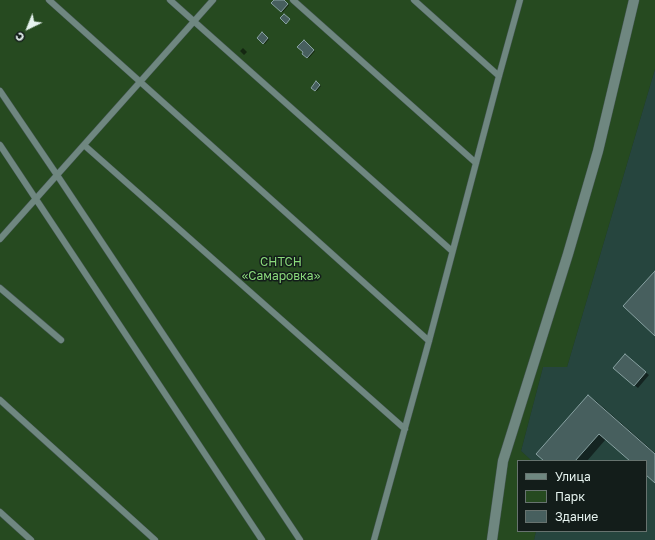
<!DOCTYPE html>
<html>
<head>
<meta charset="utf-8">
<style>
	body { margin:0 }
	#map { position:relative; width:655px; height:540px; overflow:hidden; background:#223832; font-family:"Golos Text",sans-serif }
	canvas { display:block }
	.legend { position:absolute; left:517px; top:460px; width:130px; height:72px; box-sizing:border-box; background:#131d1a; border:1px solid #67736f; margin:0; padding:5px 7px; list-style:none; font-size:12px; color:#e6f3ef }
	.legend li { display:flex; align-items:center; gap:8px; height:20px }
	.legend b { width:20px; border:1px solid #67736f }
	.north { position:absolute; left:8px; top:8px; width:40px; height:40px; -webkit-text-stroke:3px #131d1a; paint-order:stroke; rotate:223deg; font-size:11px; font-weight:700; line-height:16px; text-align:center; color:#e6f3ef }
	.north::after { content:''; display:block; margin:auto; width:14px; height:18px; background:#e6f3ef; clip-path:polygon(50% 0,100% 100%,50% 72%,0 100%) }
</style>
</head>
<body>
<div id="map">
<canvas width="655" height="540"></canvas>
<ul class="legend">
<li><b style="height:5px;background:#6f8780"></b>Улица</li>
<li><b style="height:11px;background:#264a20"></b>Парк</li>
<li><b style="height:11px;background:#475f5e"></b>Здание</li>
</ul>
<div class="north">С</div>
</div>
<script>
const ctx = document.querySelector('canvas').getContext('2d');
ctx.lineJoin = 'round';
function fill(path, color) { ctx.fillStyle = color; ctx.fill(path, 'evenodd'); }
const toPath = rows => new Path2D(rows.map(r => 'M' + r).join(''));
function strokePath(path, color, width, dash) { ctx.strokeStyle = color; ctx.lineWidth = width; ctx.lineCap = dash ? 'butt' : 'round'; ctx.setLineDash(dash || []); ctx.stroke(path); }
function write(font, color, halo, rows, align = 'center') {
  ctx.font = font + ' "Golos Text",sans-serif'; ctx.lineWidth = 3; ctx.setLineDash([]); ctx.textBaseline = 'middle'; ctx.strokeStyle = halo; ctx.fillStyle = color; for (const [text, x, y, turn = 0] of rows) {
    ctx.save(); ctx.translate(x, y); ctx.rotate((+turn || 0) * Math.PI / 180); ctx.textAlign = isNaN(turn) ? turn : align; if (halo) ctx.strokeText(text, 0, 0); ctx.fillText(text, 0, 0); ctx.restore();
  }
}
fill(toPath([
	[655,69,655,540,534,540,536,531,646,531,646,461,532,461,521,451,543,367,567,367]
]), '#26453e');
fill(toPath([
	[0,0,655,0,655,69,567,367,543,367,521,451,532,461,518,461,518,531,536,531,534,540,0,540]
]), '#264a20');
fill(toPath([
	[276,0,284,0,289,5,283,12,281,11],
	[264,34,269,39,265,44,263,43],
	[305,42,315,51,309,58,307,57],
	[243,48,247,52,244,55,240,51],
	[318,83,321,86,317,91,315,90],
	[625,355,649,375,638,388,614,368],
	[588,396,596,401,655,453,655,482,646,474,646,461,632,461,606,439,587,461,546,461]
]), '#0007');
const building = toPath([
	[274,0,284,0,288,4,281,12,271,3,274,0],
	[284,14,290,19,286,24,280,18,284,14],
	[262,32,268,38,263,44,257,38,262,32],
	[304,40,314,50,307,58,302,54,303,52,297,47,304,40],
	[316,81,320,85,315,91,311,88,316,81],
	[655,271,655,336,623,306,655,271],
	[625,354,646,372,634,386,613,368,625,354],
	[588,395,655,454,655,483,646,475,646,461,630,461,599,434,575,461,544,461,536,454,588,395]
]);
fill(building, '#475f5e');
strokePath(building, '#87a1a1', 1);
const lane = toPath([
	[49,0,429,341],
	[170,0,452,251],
	[293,0,476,163],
	[414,0,499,76],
	[0,91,57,175,300,540],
	[0,145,262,540],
	[84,145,405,429],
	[0,239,213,0],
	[0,288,61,340],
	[0,400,155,540],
	[0,512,31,540],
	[374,540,429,341,499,76,520,0]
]);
const street = toPath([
	[492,540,503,461,568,254,598,151,634,0]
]);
strokePath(lane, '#435651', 7);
strokePath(street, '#435651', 11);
strokePath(lane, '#6f8780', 6);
strokePath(street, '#6f8780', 10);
write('12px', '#8ad97b', '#131d1a', [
	["СНТСН",281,262],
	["«Самаровка»",281,276]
]);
</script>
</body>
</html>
